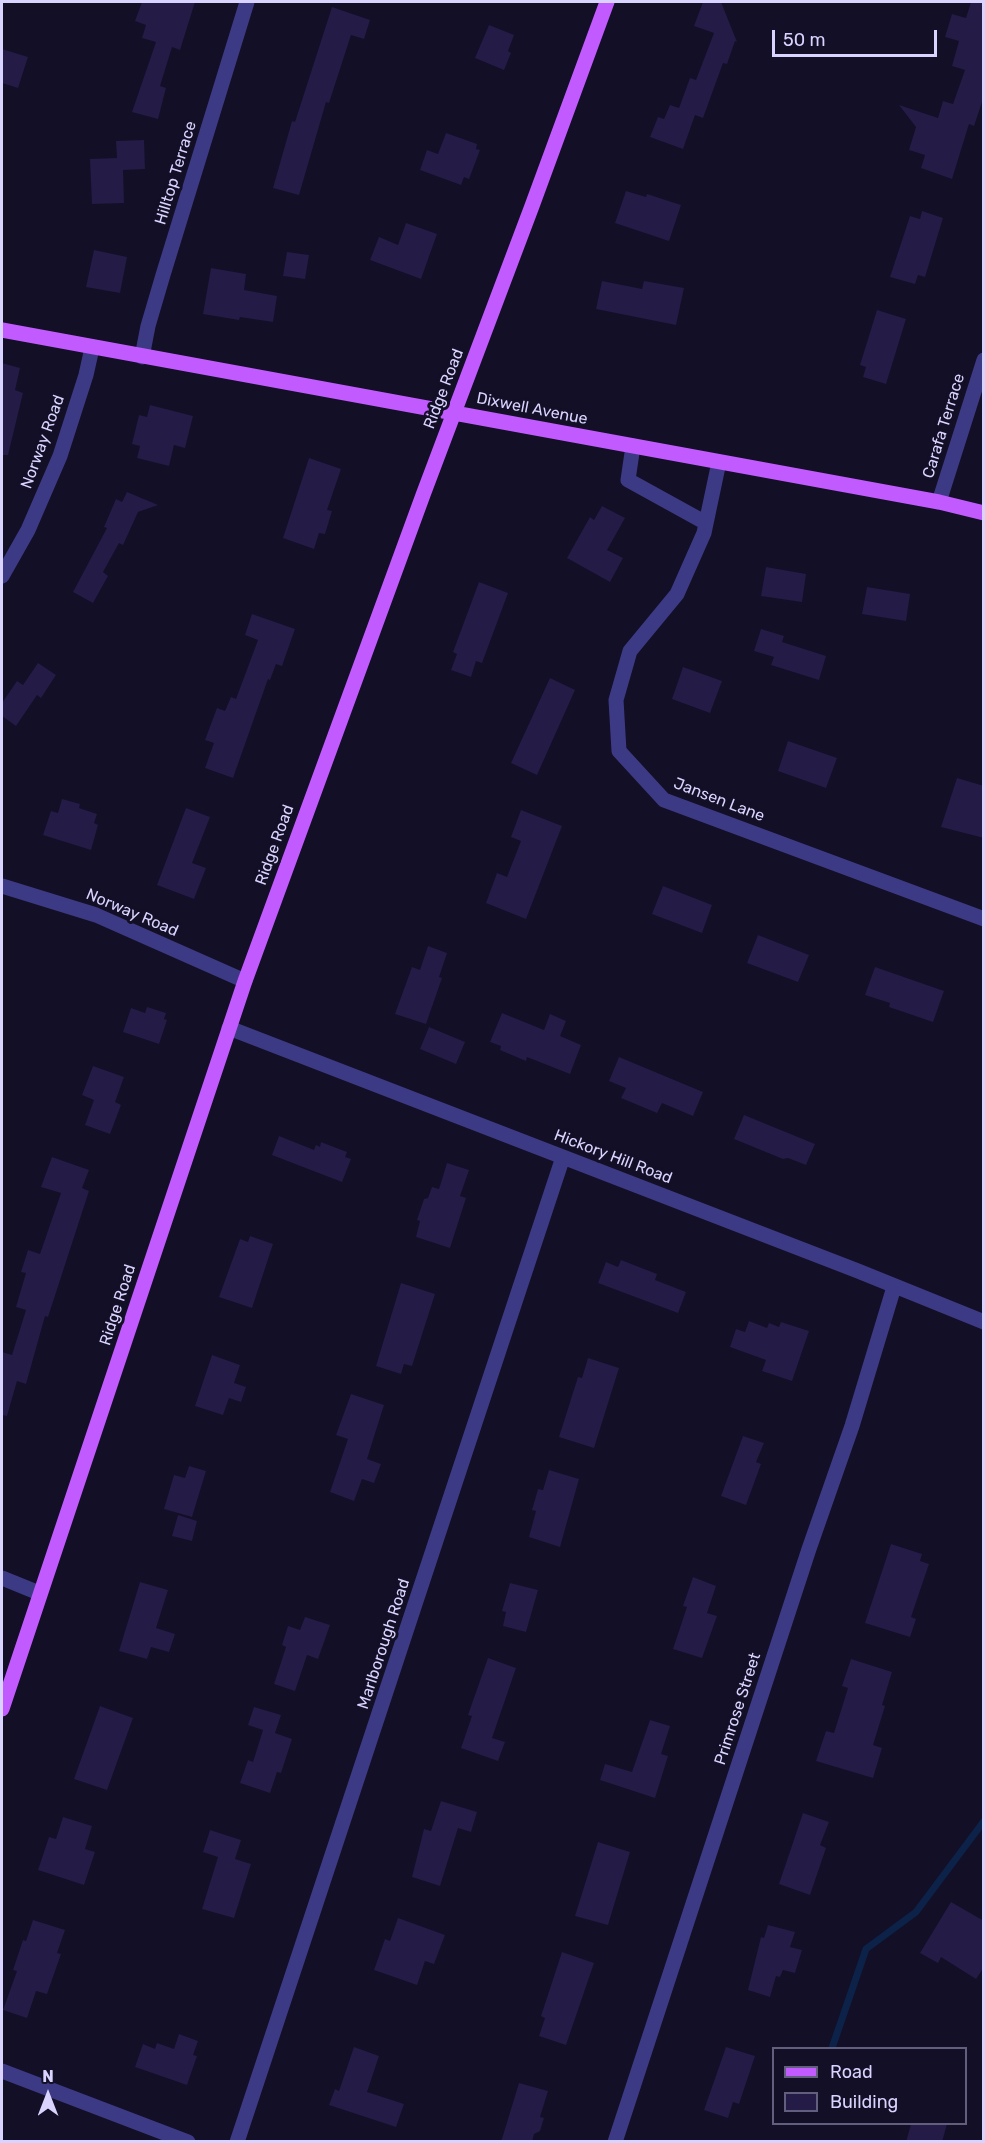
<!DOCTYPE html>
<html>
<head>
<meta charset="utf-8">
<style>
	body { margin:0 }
	#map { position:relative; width:985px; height:2143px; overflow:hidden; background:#130f26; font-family:Rubik,sans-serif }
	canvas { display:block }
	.frame { position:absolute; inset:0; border:3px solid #d9d4ff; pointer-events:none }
	.legend { position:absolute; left:772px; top:2047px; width:195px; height:78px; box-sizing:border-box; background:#130f26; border:2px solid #625e7d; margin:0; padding:8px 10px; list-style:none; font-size:18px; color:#d9d4ff }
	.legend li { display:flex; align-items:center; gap:12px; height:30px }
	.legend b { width:30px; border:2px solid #625e7d }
	.north { position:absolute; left:18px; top:2065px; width:60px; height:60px; -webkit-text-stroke:4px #130f26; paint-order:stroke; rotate:0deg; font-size:16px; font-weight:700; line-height:24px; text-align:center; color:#d9d4ff }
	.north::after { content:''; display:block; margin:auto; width:21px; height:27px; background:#d9d4ff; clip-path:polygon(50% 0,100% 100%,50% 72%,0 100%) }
	.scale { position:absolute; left:772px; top:30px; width:165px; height:27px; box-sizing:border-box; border:3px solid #d9d4ff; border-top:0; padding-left:8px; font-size:18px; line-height:21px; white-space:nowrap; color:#d9d4ff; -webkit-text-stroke:4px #130f26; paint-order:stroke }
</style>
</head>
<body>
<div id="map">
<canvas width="985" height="2143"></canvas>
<div class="frame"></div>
<ul class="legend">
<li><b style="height:8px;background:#c25bff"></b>Road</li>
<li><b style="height:16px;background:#241b47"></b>Building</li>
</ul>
<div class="north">N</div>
<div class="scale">50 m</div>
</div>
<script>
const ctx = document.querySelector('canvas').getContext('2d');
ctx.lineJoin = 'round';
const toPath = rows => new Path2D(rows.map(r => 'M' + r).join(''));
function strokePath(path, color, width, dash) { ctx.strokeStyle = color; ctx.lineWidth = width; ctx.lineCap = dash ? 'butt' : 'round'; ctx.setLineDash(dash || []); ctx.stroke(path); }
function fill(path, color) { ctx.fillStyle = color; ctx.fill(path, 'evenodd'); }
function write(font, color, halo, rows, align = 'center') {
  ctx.font = font + ' Rubik,sans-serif'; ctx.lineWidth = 6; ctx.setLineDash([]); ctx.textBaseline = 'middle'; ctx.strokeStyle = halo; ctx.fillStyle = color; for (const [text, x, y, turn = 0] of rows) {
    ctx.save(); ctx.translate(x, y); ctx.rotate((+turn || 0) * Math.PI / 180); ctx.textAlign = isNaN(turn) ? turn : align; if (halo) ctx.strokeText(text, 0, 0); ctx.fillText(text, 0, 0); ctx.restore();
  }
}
strokePath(toPath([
	[832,2048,866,1949,916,1912,984,1821]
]), '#0c2248', 7);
fill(toPath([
	[142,2,195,2,180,50,172,47,160,86,166,88,158,119,132,112,156,42,142,38,146,25,135,21],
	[703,2,721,2,737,42,735,41,727,64,723,63,703,118,695,115,683,149,650,137,658,117,664,119,670,105,679,108,690,78,696,80,714,33,694,26],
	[971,2,984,2,984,96,974,126,969,124,952,179,921,168,925,155,909,150,916,127,899,105,938,118,943,101,953,104,965,70,952,66,959,41,945,37,952,14,966,18],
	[332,7,370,20,364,39,351,35,329,103,326,102,299,195,273,188,292,121,295,122],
	[489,25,514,35,508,51,511,53,504,70,475,58],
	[2,49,28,57,18,88,2,83],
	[446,133,477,144,476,149,480,150,469,179,464,177,461,185,420,170,427,150,438,154],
	[144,140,145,169,123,170,124,203,92,204,90,159,117,158,116,141],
	[626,191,646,197,647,194,681,205,669,241,615,223],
	[922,211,943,218,925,277,918,275,915,284,890,277,910,216,920,219],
	[406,223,437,234,421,279,370,260,379,237,398,245],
	[94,250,127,257,120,293,86,287],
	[287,252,309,255,305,279,283,276],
	[211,268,246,274,244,290,277,296,273,322,240,317,239,320,203,314],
	[602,281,642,289,644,281,684,288,676,325,596,309],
	[877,310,906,319,886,384,863,377,866,367,860,365],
	[2,363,20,368,15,390,23,393,8,455,2,455],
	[150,405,193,416,185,448,174,445,169,466,137,458,140,446,132,444,139,415,147,417],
	[309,458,341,469,327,510,332,511,325,534,319,533,314,549,283,538],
	[127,492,158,505,138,512,123,545,119,543,103,572,108,576,93,603,73,592,107,528,104,527,116,499,122,502],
	[602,506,625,518,607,550,623,558,610,582,567,558,590,517,594,520],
	[766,567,806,574,802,602,761,596],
	[479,582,508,593,482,663,476,661,471,677,451,670,457,654,453,652],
	[867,587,910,594,906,621,862,614],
	[252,614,295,629,282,666,276,664,270,680,268,679,233,778,205,768,214,743,205,740,217,708,225,711,231,697,236,699,258,640,245,635],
	[761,629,784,636,782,642,826,656,819,680,771,665,774,657,754,651],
	[38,663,56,675,41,698,37,695,16,726,2,716,2,703,17,681,23,685],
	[683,667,722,681,710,713,672,699],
	[550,678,575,690,537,775,511,763],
	[788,741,837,758,826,788,778,771],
	[957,778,984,786,984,838,941,827],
	[62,799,80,804,79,808,97,814,94,823,98,825,91,850,43,835,51,811,58,813],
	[186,808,210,817,192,863,206,868,194,899,157,885],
	[521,810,562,826,526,919,486,903,497,873,507,877,521,841,511,837],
	[663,886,712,905,702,933,652,914],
	[758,935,809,955,798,982,747,963],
	[428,946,447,953,439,977,442,978,426,1024,395,1014,412,967,420,970],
	[875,967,944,991,933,1022,889,1007,890,1003,865,995],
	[147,1007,166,1013,164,1019,167,1020,159,1044,123,1032,131,1008,145,1013],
	[502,1013,544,1030,550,1014,566,1021,560,1036,581,1045,570,1074,527,1057,526,1061,500,1050,501,1046,490,1042],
	[429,1027,465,1042,456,1064,420,1049],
	[619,1057,703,1092,693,1116,662,1103,657,1113,621,1098,626,1088,609,1081],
	[93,1066,124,1077,115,1102,121,1105,110,1134,85,1125,94,1100,82,1095],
	[744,1115,815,1144,806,1165,788,1158,783,1159,734,1139],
	[279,1136,314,1150,316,1145,320,1147,321,1142,347,1152,345,1157,351,1159,342,1182,272,1155],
	[52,1157,89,1170,82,1188,89,1191,48,1317,45,1316,26,1384,17,1381,7,1416,2,1415,2,1352,12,1355,26,1310,16,1307,26,1273,21,1272,28,1250,40,1254,61,1193,41,1187],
	[447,1163,469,1170,460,1196,466,1198,450,1248,416,1237,420,1221,417,1220,424,1199,428,1198,432,1187,439,1189],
	[250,1236,273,1244,252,1308,219,1297,240,1239,248,1242],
	[621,1260,657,1274,655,1280,686,1292,678,1313,598,1283,606,1262,618,1267],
	[401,1283,435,1294,412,1366,404,1364,401,1374,376,1366],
	[749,1321,767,1328,769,1323,779,1327,781,1322,809,1331,792,1381,762,1371,766,1360,730,1347,736,1329,745,1332],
	[212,1355,240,1365,234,1383,246,1387,241,1402,229,1398,223,1415,195,1406],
	[588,1358,619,1368,594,1448,559,1437,578,1377,582,1378],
	[351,1394,384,1405,367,1459,381,1464,374,1483,362,1479,354,1501,330,1492,348,1439,336,1435],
	[743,1436,764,1443,756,1462,761,1464,746,1505,721,1496],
	[189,1466,206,1471,192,1517,164,1509,174,1475,185,1478],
	[549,1470,579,1479,560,1547,529,1537,536,1511,532,1510,538,1489,543,1490],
	[178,1515,197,1521,192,1541,172,1536],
	[891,1544,922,1554,920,1561,929,1564,911,1617,916,1619,910,1637,865,1623],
	[693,1577,716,1586,707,1613,717,1616,702,1658,673,1649,687,1607,683,1606],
	[140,1582,168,1590,156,1628,175,1634,169,1652,151,1647,147,1659,119,1651],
	[510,1583,538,1590,526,1632,503,1626,506,1612,502,1611],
	[305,1617,330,1625,318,1659,307,1655,295,1691,274,1684,286,1647,282,1645,288,1626,300,1630],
	[488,1658,516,1668,492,1738,505,1742,498,1761,461,1748,472,1716,468,1715],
	[851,1659,892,1672,882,1705,885,1706,873,1745,882,1748,873,1778,816,1761,826,1731,834,1733,848,1688,842,1686],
	[100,1706,133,1718,107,1790,74,1779],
	[254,1707,281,1715,275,1733,292,1739,281,1773,277,1772,270,1793,240,1783,248,1760,253,1762,263,1730,248,1725],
	[650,1720,670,1726,661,1754,668,1756,655,1798,600,1780,605,1764,632,1772],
	[441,1801,477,1812,471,1832,458,1828,440,1886,412,1877,424,1829,431,1831],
	[803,1813,829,1822,820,1845,826,1848,810,1895,779,1884],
	[63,1817,92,1826,85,1849,95,1852,84,1885,38,1870,49,1837,56,1839],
	[210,1830,241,1840,235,1859,251,1864,234,1918,202,1909,218,1857,203,1852],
	[598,1842,630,1852,608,1925,575,1916],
	[951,1902,984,1921,984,1967,976,1979,941,1957,938,1963,920,1953],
	[398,1918,445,1935,434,1964,425,1961,417,1985,374,1970,385,1939,390,1941],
	[33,1920,65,1930,57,1953,61,1954,47,1994,36,1991,27,2018,3,2010,17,1971,13,1970,23,1940,26,1941],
	[768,1925,795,1932,790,1947,802,1950,795,1973,783,1970,780,1977,776,1976,770,1997,748,1990,761,1937,764,1938],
	[562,1952,594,1963,566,2045,539,2036,545,2018,541,2016],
	[179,2034,198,2041,193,2055,197,2056,187,2085,135,2067,143,2044,155,2049,157,2043,174,2049],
	[354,2047,379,2056,367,2092,404,2104,396,2127,329,2105,335,2089,339,2091],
	[726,2047,755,2056,739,2104,733,2102,728,2118,704,2110],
	[519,2083,548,2091,540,2117,544,2118,540,2131,534,2134,532,2142,501,2142],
	[911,2124,947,2124,942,2142,906,2142]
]), '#241b47');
strokePath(toPath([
	[142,357,148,326,163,275,247,2],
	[633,446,628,480,706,523],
	[719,462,704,533,677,594,630,651,616,700,619,751,664,800,984,919],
	[939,502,984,360],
	[2,576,28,530,60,456,86,375,92,348],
	[2,886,96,915,245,981],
	[229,1028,858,1271,984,1322],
	[2,1578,39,1593],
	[2,2071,188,2142],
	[237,2142,563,1157],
	[615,2142,809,1549,852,1426,894,1287]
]), '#3d3a85', 15);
strokePath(toPath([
	[2,330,939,502,984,513],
	[2,1709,245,981,423,495,532,206,607,2]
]), '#c25bff', 15);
write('16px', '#d9d4ff', '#130f26', [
	["Hilltop Terrace",176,173,-73],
	["Ridge Road",444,389,-69],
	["Dixwell Avenue",532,409,11],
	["Carafa Terrace",944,426,-73],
	["Norway Road",43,442,-70],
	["Jansen Lane",719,800,21],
	["Ridge Road",275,845,-70],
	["Norway Road",132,913,23],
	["Hickory Hill Road",613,1157,21],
	["Ridge Road",118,1305,-72],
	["Marlborough Road",384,1644,-72],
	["Primrose Street",738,1709,-72]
]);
</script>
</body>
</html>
